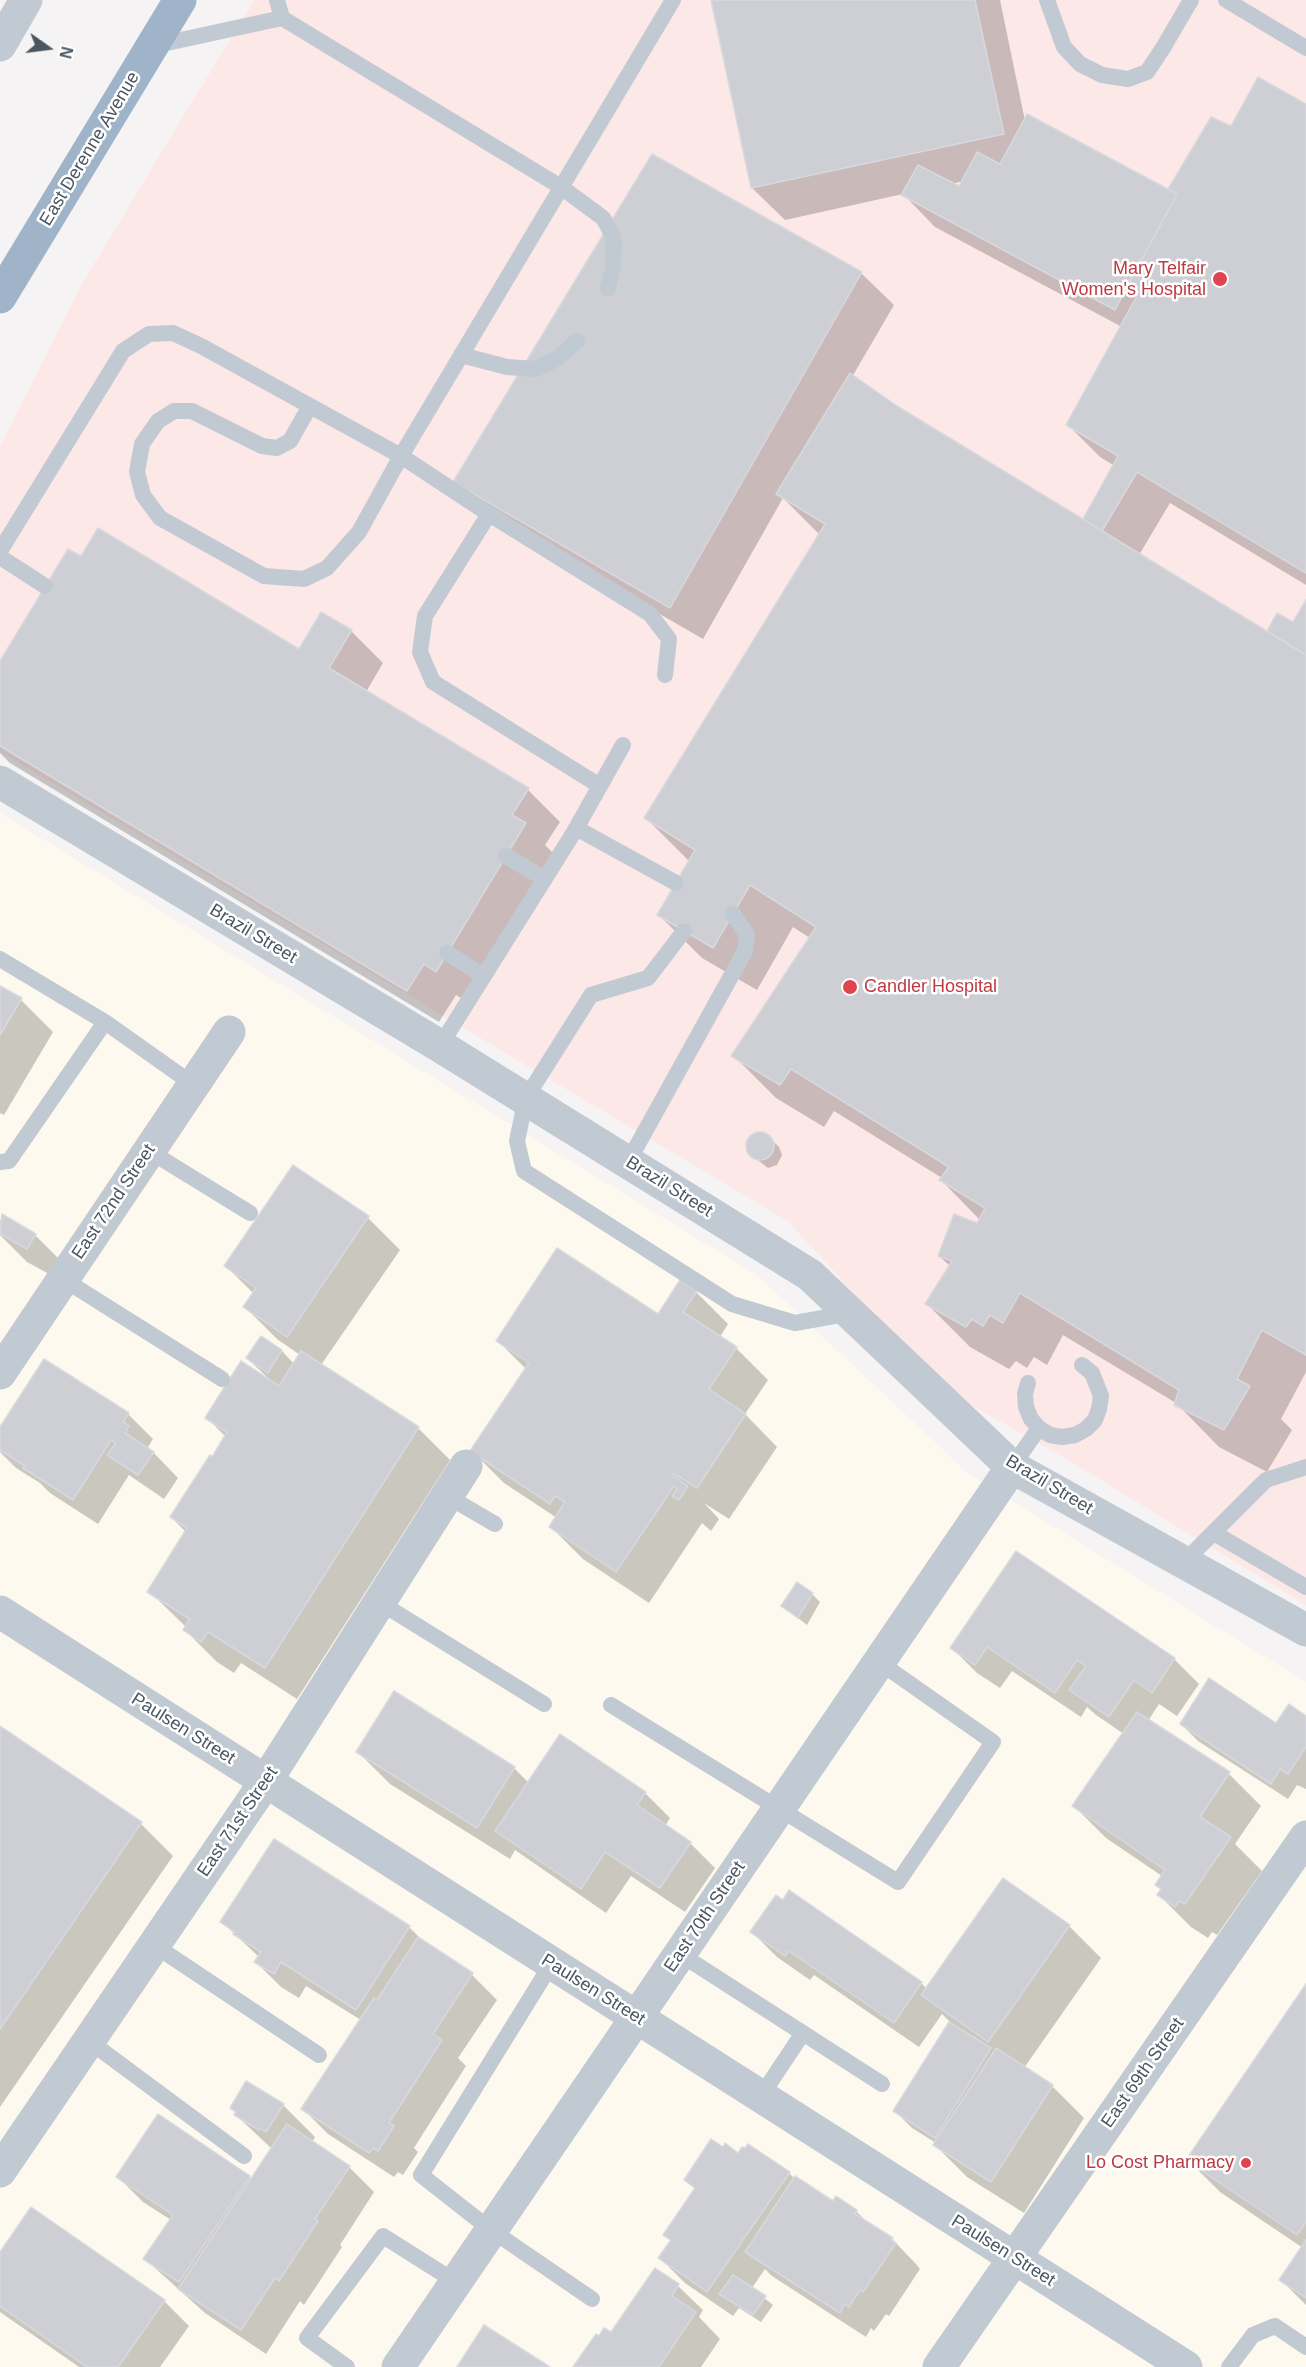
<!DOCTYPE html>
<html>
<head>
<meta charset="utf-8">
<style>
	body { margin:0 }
	#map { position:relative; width:1306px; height:2367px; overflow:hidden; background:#f5f3f3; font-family:Arial,sans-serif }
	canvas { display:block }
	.north { position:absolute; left:18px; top:18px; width:60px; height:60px; -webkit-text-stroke:4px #fff; paint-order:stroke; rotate:104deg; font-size:16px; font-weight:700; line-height:24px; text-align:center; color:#4a5661 }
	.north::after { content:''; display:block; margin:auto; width:21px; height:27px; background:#4a5661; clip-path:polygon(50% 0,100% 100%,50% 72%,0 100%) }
</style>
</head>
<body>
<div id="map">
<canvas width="1306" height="2367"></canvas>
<div class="north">N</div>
</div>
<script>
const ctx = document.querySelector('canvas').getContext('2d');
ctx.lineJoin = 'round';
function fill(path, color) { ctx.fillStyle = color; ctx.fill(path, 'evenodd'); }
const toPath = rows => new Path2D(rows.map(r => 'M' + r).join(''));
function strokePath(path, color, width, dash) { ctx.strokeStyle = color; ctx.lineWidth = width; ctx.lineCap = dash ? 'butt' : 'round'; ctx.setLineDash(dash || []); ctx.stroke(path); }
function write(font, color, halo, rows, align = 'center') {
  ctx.font = font + ' Arial,sans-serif'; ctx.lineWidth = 5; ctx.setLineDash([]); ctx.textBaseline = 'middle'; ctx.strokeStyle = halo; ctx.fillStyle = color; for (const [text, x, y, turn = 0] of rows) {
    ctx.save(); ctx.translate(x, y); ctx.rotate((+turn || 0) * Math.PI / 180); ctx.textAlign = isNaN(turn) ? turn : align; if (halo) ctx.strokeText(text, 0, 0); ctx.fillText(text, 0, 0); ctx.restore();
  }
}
fill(toPath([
	[0,813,757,1275,970,1475,1306,1682,1306,2367,0,2367]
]), '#fdf9ef');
fill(toPath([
	[254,0,1306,0,1306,1605,1063,1457,941,1388,788,1221,0,752,0,446,83,282]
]), '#fce8e6');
fill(toPath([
	[712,0,1000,0,1025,121,1169,191,1211,119,1231,128,1306,105,1306,585,1170,503,1139,555,1273,636,1269,631,1293,624,1306,603,1306,1372,1281,1419,1292,1430,1267,1472,1219,1447,1176,1403,1063,1335,1047,1365,1034,1357,1027,1368,1016,1361,1009,1369,970,1347,927,1304,950,1266,939,1256,977,1225,980,1220,941,1180,942,1178,834,1111,824,1127,776,1098,733,1055,810,938,793,927,757,990,702,958,659,915,690,862,646,818,820,535,783,498,703,639,487,514,455,482,861,273,894,305,852,377,897,407,1089,523,1085,519,1115,466,1100,457,1068,425,1122,327,935,227,903,194,785,220,752,188],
	[963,181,959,188,951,184],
	[351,631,383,663,366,692,528,790,560,822,545,845,557,857,469,1003,456,995,439,1022,10,763,0,753,0,663,299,652],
	[0,987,21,1000,53,1032,4,1115,0,1113],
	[760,1133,770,1138,779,1147,782,1155,777,1165,768,1168,750,1154,747,1144,751,1136],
	[293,1167,368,1218,400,1250,321,1365,418,1428,450,1460,297,1699,241,1663,234,1673,217,1662,185,1630,186,1627,149,1591,186,1532,171,1517,226,1437,207,1418,269,1379,247,1358,261,1338,282,1351,294,1364,300,1355,277,1339,245,1307,254,1294,226,1266],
	[3,1216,35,1235,67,1267,60,1280,27,1262,0,1235,0,1221],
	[696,1292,728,1324,720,1337,736,1348,768,1380,745,1414,777,1447,729,1519,704,1503,719,1519,711,1531,702,1523,649,1603,583,1559,551,1527,557,1518,504,1483,472,1451,526,1369,498,1341,658,1316],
	[128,1414,153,1439,148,1447,178,1478,164,1499,129,1475,98,1524,50,1493,40,1483,16,1468,0,1452,0,1430],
	[1016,1553,1174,1659,1199,1684,1177,1716,1159,1704,1148,1721,1229,1774,1261,1806,1235,1844,1262,1871,1217,1935,1212,1932,1208,1938,1191,1927,1159,1895,1163,1890,1162,1876,1106,1838,1074,1806,1124,1734,1096,1715,1087,1707,1081,1717,1012,1671,1000,1688,977,1673,952,1648],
	[812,1594,820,1602,807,1625,782,1606],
	[1306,1717,1306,1789,1297,1785,1288,1799,1198,1741,1181,1724,1277,1725],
	[0,1727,141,1824,173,1856,0,2107],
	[358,1752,514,1768,529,1783,645,1793,670,1818,665,1826,690,1843,715,1868,685,1912,631,1876,606,1913,515,1850,510,1859,390,1784],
	[222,1922,409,1927,427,1945,472,1975,497,2000,458,2058,466,2066,414,2148,418,2152,403,2175,398,2172,394,2177,328,2134,303,2109,361,2020,306,1986,299,1998,281,1987,256,1962,259,1957],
	[1069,1926,1101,1958,1024,2068,1052,2086,1084,2118,1024,2213,967,2177,935,2145,936,2143,912,2128,895,2111,950,2022,942,2014,919,2047,814,1975,810,1980,777,1957,752,1932,921,1983,927,1989],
	[1306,1987,1306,2305,1281,2280,1303,2248,1220,2192,1188,2160],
	[283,2105,315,2137,312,2142,349,2167,374,2192,340,2245,342,2247,304,2305,300,2301,266,2354,205,2313,145,2259,171,2220,143,2202,118,2177,249,2177,252,2179,272,2149,236,2115,232,2108],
	[738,2155,789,2173,795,2179,833,2203,856,2211,872,2227,892,2239,916,2264,920,2269,889,2316,886,2314,874,2331,871,2328,866,2337,772,2276,765,2269,752,2288,773,2305,761,2322,739,2308,733,2316,685,2283,660,2258,672,2242,665,2234,696,2189,686,2179],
	[0,2254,164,2301,189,2326,160,2367,79,2367,0,2312],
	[655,2270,678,2286,703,2310,699,2317,720,2339,701,2367,575,2367,599,2338,612,2334]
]), '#0003');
const building = toPath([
	[711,0,975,0,1004,134,751,188,711,0],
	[1258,77,1306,104,1306,573,1137,472,1102,531,1083,519,1118,456,1066,425,1139,292,1127,286,1177,194,1168,189,1211,117,1231,126,1258,77],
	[1027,114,1177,194,1115,310,901,195,918,165,959,186,977,152,1000,164,1027,114],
	[652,154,862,272,670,608,453,482,652,154],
	[850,373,897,406,1306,655,1306,1355,1262,1330,1237,1379,1250,1386,1224,1430,1174,1405,1179,1390,1020,1293,1003,1323,990,1315,983,1326,972,1319,966,1327,925,1304,952,1261,938,1256,954,1214,977,1223,985,1208,939,1180,949,1167,791,1069,780,1085,731,1056,816,927,750,885,713,948,657,915,695,850,644,818,825,524,776,494,850,373],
	[98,528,299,649,321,612,352,630,329,668,529,788,512,815,526,823,436,972,424,964,407,991,0,746,0,661,68,549,81,556,98,528],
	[1306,600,1306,655,1267,631,1277,613,1293,622,1306,600],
	[0,986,22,998,0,1035,0,986],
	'746 1146a14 14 0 1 1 28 0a14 14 0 1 1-28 0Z',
	[293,1165,369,1216,287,1337,243,1307,256,1288,224,1266,293,1165],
	[2,1214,36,1234,27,1249,0,1234,2,1214],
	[557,1248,658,1314,680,1280,697,1291,683,1312,737,1347,709,1389,746,1414,697,1488,673,1473,672,1475,688,1486,679,1500,672,1496,677,1489,674,1486,616,1572,549,1527,565,1502,555,1496,550,1504,470,1451,529,1363,496,1341,557,1248],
	[261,1336,282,1350,268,1373,246,1358,261,1336],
	[301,1351,419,1427,265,1668,208,1632,201,1642,183,1630,190,1619,147,1592,187,1528,170,1517,210,1455,212,1457,227,1432,205,1418,241,1361,279,1386,301,1351],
	[44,1359,129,1413,123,1422,129,1426,125,1433,154,1452,138,1475,107,1455,116,1443,111,1440,73,1500,23,1468,25,1466,0,1450,0,1427,44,1359],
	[1016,1551,1175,1658,1152,1693,1134,1680,1109,1717,1069,1690,1086,1666,1077,1660,1055,1693,987,1647,975,1665,950,1648,1016,1551],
	[797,1582,813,1593,798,1618,781,1606,797,1582],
	[1209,1678,1276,1723,1289,1704,1306,1716,1306,1747,1288,1774,1280,1769,1271,1784,1180,1724,1209,1678],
	[394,1691,515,1767,477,1828,356,1752,394,1691],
	[1137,1712,1230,1772,1200,1817,1231,1837,1185,1904,1179,1901,1175,1907,1157,1895,1161,1889,1155,1885,1165,1870,1072,1806,1137,1712],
	[0,1726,142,1822,0,2029,0,1726],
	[560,1734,646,1792,637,1805,691,1842,660,1888,605,1852,581,1889,495,1831,560,1734],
	[274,1839,410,1926,356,2010,281,1962,274,1974,254,1962,261,1952,233,1934,235,1932,220,1922,274,1839],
	[1003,1878,1070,1925,988,2042,921,1995,1003,1878],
	[789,1890,922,1982,894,2023,789,1951,785,1956,750,1932,776,1895,783,1900,789,1890],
	[418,1937,473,1973,433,2034,442,2040,389,2123,394,2126,378,2151,373,2148,369,2153,301,2109,374,1998,377,2000,418,1937],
	[1306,1984,1306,2222,1297,2235,1186,2160,1306,1984],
	[949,2022,991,2048,935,2138,893,2111,949,2022],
	[996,2048,1053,2085,991,2182,933,2145,996,2048],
	[246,2081,284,2104,266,2132,260,2128,259,2130,234,2115,236,2112,230,2108,246,2081],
	[158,2114,250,2176,179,2282,143,2259,173,2215,116,2177,158,2114],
	[287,2124,350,2166,315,2219,318,2221,279,2281,275,2278,241,2330,178,2289,287,2124],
	[711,2139,723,2147,725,2143,738,2153,742,2147,745,2148,748,2144,790,2172,707,2292,658,2258,671,2240,663,2235,695,2188,684,2180,711,2139],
	[795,2176,833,2201,836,2196,857,2210,855,2214,893,2238,891,2240,896,2243,863,2292,860,2290,849,2307,845,2304,840,2313,745,2252,795,2176],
	[31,2207,165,2300,118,2367,87,2367,0,2306,0,2252,31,2207],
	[1306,2240,1306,2298,1279,2280,1306,2240],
	[655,2268,679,2284,672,2296,696,2312,659,2367,573,2367,596,2334,599,2336,604,2328,611,2332,655,2268],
	[733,2275,766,2296,753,2315,719,2294,733,2275],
	[484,2325,550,2367,457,2367,484,2325]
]);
fill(building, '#cdcfd5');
strokePath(building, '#d7d9de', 1.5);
strokePath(toPath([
	[277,0,282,18],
	[1047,0,1064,47,1080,64,1102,75,1128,79,1147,72,1163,48,1191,0],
	[1226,0,1306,48],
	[153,46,282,18,561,187,603,218,614,238,613,267,608,288],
	[461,355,507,367,536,369,558,358,577,341],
	[310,406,290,441,277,448,262,446,192,411,174,411,158,421,142,444,137,472,143,495,160,518,264,576,304,579,327,568,359,532,401,456,673,0],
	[489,514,425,616,420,652,433,682,600,786],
	[0,551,123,351,149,334,173,333,201,346,401,456,489,514,650,614,669,639,665,675],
	[0,557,45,586],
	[576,828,676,883],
	[506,856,545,879],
	[684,931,648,978,591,995,526,1098,517,1141,524,1171,732,1304,795,1323,851,1313],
	[447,953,484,976],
	[0,959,105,1022],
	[440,1046,574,832,623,745],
	[149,1151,250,1213],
	[0,1162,9,1161,105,1022,194,1085],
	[628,1162,745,951,747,935,733,914],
	[63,1279,222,1379],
	[1028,1383,1025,1394,1026,1407,1031,1419,1039,1428,1050,1435,1062,1437,1075,1435,1086,1429,1095,1420,1099,1409,1101,1396,1092,1373,1082,1365],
	[1012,1467,1039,1428],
	[447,1496,495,1524],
	[1214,1533,1306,1587],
	[1185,1561,1266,1480,1306,1467],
	[379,1602,544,1704],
	[611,1705,898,1882,993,1742,879,1662],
	[154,1945,319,2055],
	[680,1954,882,2084],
	[552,1963,421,2175,491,2230,592,2299],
	[89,2041,244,2156],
	[761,2096,803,2033],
	[347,2367,307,2338,383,2236,456,2282],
	[1229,2367,1253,2335,1275,2326,1306,2347]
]), '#c1cad2', 16);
strokePath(toPath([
	[0,45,26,0],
	[0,782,440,1046,810,1275,1012,1467,1306,1630],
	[0,1373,229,1032],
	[0,2171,266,1781,466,1466],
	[398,2367,1012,1467],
	[939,2367,1306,1837]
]), '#c1cad2', 33);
strokePath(toPath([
	[0,1612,1186,2367]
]), '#c1cad2', 33);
strokePath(toPath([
	[0,297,180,0]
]), '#9fb4c9', 33);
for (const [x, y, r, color] of [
	[1220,279,8,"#e0444e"],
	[850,987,8,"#e0444e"],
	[1246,2163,6,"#e0444e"]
]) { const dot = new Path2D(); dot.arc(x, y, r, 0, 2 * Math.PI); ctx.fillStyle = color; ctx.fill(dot); strokePath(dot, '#fff', 2); }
write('18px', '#4a5661', '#fff', [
	["East Derenne Avenue",90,149,-59],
	["Brazil Street",253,934,31],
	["Brazil Street",669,1187,32],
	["East 72nd Street",114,1202,-56],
	["Brazil Street",1049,1485,31],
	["Paulsen Street",183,1729,32],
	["East 71st Street",238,1822,-56],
	["East 70th Street",705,1917,-56],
	["Paulsen Street",593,1990,32],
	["East 69th Street",1143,2073,-55],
	["Paulsen Street",1003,2251,32]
]);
write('18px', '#be3a42', '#fff', [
	["Mary Telfair",1206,269],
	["Women's Hospital",1206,290],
	["Candler Hospital",864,987,"left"],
	["Lo Cost Pharmacy",1234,2163]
], 'right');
</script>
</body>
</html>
